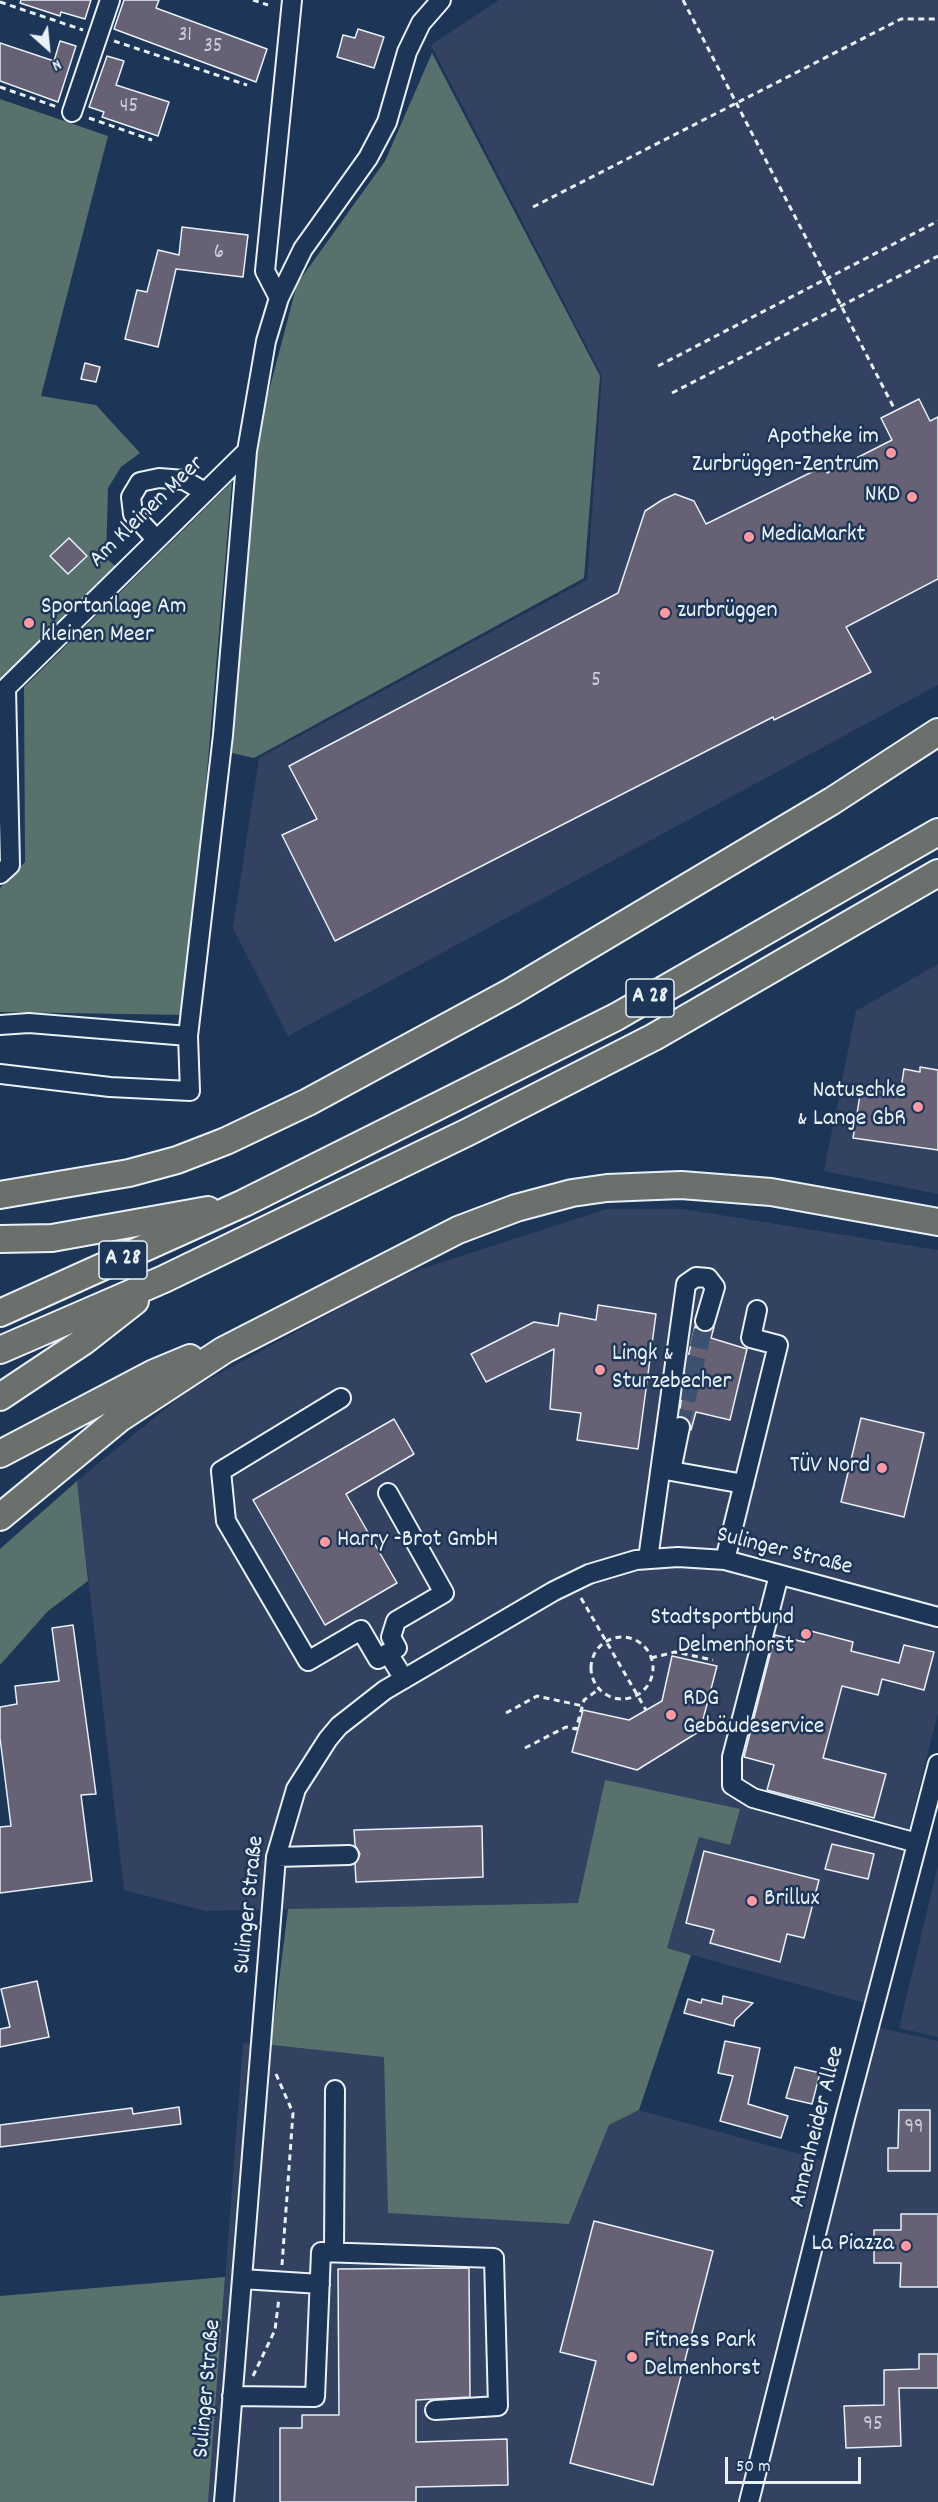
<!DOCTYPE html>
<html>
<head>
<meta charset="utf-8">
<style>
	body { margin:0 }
	#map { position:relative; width:938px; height:2502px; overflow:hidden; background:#1d3557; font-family:Dekko,sans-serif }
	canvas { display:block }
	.north { position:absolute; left:18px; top:18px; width:60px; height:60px; -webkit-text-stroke:4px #1d3557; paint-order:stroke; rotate:153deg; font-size:16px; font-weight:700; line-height:24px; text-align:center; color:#e8f1f8 }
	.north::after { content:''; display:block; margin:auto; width:21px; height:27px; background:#e8f1f8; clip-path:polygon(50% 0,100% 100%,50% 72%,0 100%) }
	.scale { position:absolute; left:725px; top:2457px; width:136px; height:27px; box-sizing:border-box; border:3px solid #e8f1f8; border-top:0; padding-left:8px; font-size:18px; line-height:21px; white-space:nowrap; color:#e8f1f8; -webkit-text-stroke:4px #1d3557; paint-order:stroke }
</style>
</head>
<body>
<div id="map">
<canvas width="938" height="2502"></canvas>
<div class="north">N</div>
<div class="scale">50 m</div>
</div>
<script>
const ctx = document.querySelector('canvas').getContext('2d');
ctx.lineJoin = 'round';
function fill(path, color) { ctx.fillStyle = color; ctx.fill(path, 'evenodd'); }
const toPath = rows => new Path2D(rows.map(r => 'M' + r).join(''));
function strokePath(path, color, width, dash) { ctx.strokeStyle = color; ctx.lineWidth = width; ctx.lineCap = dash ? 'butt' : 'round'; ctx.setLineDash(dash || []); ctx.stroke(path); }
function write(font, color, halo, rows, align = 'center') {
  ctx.font = font + ' Dekko,sans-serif'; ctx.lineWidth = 5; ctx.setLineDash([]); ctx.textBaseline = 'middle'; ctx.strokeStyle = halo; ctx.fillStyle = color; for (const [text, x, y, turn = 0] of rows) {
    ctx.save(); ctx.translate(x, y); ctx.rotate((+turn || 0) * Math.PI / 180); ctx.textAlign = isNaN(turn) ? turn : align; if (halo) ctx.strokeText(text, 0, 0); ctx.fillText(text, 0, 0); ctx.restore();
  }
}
fill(toPath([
	[499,0,938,0,938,685,288,1036,233,928,259,758,587,580,602,376,431,45],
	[938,964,938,1194,824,1171,856,1011],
	[607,1209,683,1209,938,1250,938,1713,865,2003,667,1948,699,1837,605,1780,578,1903,205,1911,124,1890,77,1481,187,1391,399,1276],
	[938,1865,938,2037,899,2028],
	[859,2023,938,2041,938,2502,208,2502,243,2043,384,2056,569,2224,609,2125,639,2110,822,2160]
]), '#334260');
fill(toPath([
	[432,53,600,376,584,578,254,758,232,753,251,459,297,284,385,161],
	[0,99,108,136,41,396,96,405,140,453,121,467,108,488,106,558,115,566,0,680],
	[232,482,186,1015,0,1012,0,888,25,862,24,687],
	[77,1481,88,1581,48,1611,0,1665,0,1549],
	[605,1780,740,1809,730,1845,699,1837,667,1948,691,1955,639,2110,609,2125,569,2224,388,2213,384,2057,271,2045,288,1909,578,1903],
	[225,2277,208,2502,0,2502,0,2296]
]), '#58716d');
const building = toPath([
	[21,0,91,0,85,19,61,12,60,16,20,3,21,0],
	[124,0,159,0,156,8,267,49,256,82,114,29,124,0],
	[358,29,384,37,374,68,337,57,343,35,355,38,358,29],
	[60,41,76,46,58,102,0,81,0,43,54,61,60,41],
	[107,56,124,61,116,85,169,102,158,136,102,117,104,112,89,107,107,56],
	[182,227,248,235,243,277,176,269,158,347,125,339,137,290,147,292,158,250,179,255,182,227],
	[85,363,100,367,96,382,81,379,85,363],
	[919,399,930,421,938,417,938,579,846,627,871,672,774,720,773,717,335,941,282,835,317,819,289,766,618,593,645,511,662,500,675,494,694,501,706,524,824,466,827,473,892,440,881,418,919,399],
	[69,538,87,556,68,574,50,556,69,538],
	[920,1067,938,1070,938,1150,853,1138,861,1089,900,1095,904,1069,920,1072,920,1067],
	[598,1305,656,1314,638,1449,577,1440,581,1413,550,1409,554,1349,486,1382,471,1354,534,1322,558,1326,560,1313,596,1320,598,1305],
	[695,1326,702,1332,714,1327,711,1338,747,1349,730,1420,696,1412,691,1430,688,1419,679,1416,687,1362,695,1326],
	[861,1418,924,1433,904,1517,841,1502,861,1418],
	[394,1419,414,1454,346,1494,397,1583,325,1625,253,1500,394,1419],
	[73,1625,96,1794,81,1795,92,1881,0,1893,0,1827,11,1826,0,1738,0,1707,17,1704,15,1686,59,1681,52,1628,73,1625],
	[807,1630,853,1642,851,1651,899,1663,904,1645,934,1652,924,1690,882,1679,878,1695,842,1686,823,1758,886,1774,874,1818,767,1790,774,1765,744,1757,775,1635,804,1642,807,1630],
	[672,1656,717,1666,700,1731,637,1770,572,1752,583,1710,629,1720,662,1701,672,1656],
	[482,1826,483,1877,356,1882,355,1864,360,1854,355,1845,354,1830,482,1826],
	[832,1844,874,1854,868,1879,825,1869,832,1844],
	[704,1851,819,1880,804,1938,787,1934,780,1962,710,1943,714,1930,686,1923,704,1851],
	[37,1981,49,2037,0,2047,0,2029,10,2027,1,1989,37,1981],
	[723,1996,753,2003,735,2020,734,2026,684,2013,688,1999,701,2003,702,1999,722,2004,723,1996],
	[725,2041,760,2048,748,2104,788,2116,781,2138,720,2121,733,2076,718,2073,725,2041],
	[795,2067,820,2073,812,2104,786,2098,795,2067],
	[179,2107,181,2124,0,2147,0,2125,132,2108,133,2114,179,2107],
	[899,2110,930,2110,930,2171,888,2171,888,2148,898,2148,899,2110],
	[901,2214,938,2214,938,2287,900,2287,901,2263,874,2263,874,2230,901,2230,901,2214],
	[594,2221,713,2251,653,2485,570,2463,596,2361,560,2352,594,2221],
	[469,2268,470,2397,416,2400,416,2442,507,2439,508,2485,416,2487,416,2502,280,2502,280,2428,302,2428,302,2415,339,2415,338,2269,469,2268],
	[919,2354,938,2354,938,2388,899,2388,901,2446,846,2448,844,2406,884,2405,884,2370,919,2369,919,2354]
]);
fill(building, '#666175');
strokePath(building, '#e8f1f8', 1.5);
strokePath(toPath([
	[680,1427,705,1321]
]), '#3b516f', 18, [18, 9]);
const minor = toPath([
	[72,112,110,0],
	[279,298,265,271,292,0],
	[155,538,133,514,131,497,140,482,159,478,184,480,203,491],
	[0,874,10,865,6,688,247,451,266,341,279,298,303,249,368,158,387,122,407,52,421,23,441,0],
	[0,1025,29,1023,188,1036],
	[0,1074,110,1087,190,1091,188,1036,223,735,247,451],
	[341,1398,221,1471,226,1521,308,1661,361,1630,378,1659,388,1653,404,1679],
	[680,1427,671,1471,744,1484],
	[388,1493,444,1593,396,1621,391,1637,397,1648,388,1653],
	[648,1559,686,1284,696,1277,708,1278,715,1287,705,1321],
	[725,1560,778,1345,751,1338,757,1310],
	[779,1575,732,1757,732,1785,753,1798,917,1843],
	[276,1857,349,1855],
	[334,2252,335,2090],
	[242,2279,320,2284],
	[232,2396,315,2397,321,2252,494,2258,498,2406,435,2410],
	[224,2502,276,1857,296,1789,328,1739,339,1726,385,1690,554,1591,589,1574,636,1560,678,1557,725,1560,938,1617],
	[749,2502,845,2118,938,1764]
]);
const highway = toPath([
	[0,1195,129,1173,177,1160,226,1141,308,1102,511,992,832,801,938,732],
	[0,1239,52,1238,208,1210],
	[0,1313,244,1203,616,1017,938,832],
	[0,1350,164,1279,468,1132,654,1037,938,873],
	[0,1397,84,1341,135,1301],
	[0,1454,154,1373,190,1358],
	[0,1517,120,1418,224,1350,458,1230,516,1208,572,1193,607,1188,681,1185,771,1192,938,1222]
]);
strokePath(minor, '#e8f1f8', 22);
strokePath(highway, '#e8f1f8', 30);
strokePath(toPath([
	[253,0,268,5],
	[683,0,895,410],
	[0,2,83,30],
	[114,41,247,85],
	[0,87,57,107],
	[89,118,152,140],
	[533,207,901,19,938,19],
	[658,366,938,221],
	[672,393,938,256],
	[581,1598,646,1710],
	'591 1668a31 31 0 1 1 62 0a31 31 0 1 1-62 0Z',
	[651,1658,675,1652,713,1660],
	[506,1713,537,1696,583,1706],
	[525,1748,566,1727,576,1729,584,1700,599,1689],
	[276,2074,293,2113,282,2265],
	[253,2376,275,2330,279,2298]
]), '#e8f1f8', 3, [6, 4.5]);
strokePath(minor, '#1d3557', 18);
strokePath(highway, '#6b706d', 26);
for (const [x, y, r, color] of [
	[891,453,6,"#ff9aa2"],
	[912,497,6,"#ff9aa2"],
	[749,537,6,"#ff9aa2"],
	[665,613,6,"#ff9aa2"],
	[29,623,6,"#ff9aa2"],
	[918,1107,6,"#ff9aa2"],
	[600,1370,6,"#ff9aa2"],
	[882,1468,6,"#ff9aa2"],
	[325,1542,6,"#ff9aa2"],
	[806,1634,6,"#ff9aa2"],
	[671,1715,6,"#ff9aa2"],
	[752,1901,6,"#ff9aa2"],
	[906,2246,6,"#ff9aa2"],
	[632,2357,6,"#ff9aa2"]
]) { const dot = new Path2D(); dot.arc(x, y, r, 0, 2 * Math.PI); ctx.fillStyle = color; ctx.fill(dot); strokePath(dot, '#1d3557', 2); }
write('21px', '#c8cdd7', null, [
	["31",185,37],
	["35",213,48],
	["45",129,108],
	["6",219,254],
	["5",596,682],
	["99",914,2129],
	["95",873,2426]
]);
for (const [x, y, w] of [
	[650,998,48],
	[123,1260,48]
]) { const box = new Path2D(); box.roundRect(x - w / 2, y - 19, w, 38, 4.5); ctx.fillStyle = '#1d3557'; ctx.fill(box); strokePath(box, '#e8f1f8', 1.5); }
write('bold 22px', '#e8f1f8', null, [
	["A 28",650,998],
	["A 28",123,1260]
]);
write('24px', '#e8f1f8', '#1d3557', [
	["Apotheke im",879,439,"right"],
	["Zurbrüggen-Zentrum",879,467,"right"],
	["NKD",900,497,"right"],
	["MediaMarkt",761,537],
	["Sportanlage Am",41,609],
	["kleinen Meer",41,637],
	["zurbrüggen",677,613],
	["Natuschke",906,1093,"right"],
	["& Lange GbR",906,1121,"right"],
	["Lingk &",612,1356],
	["Sturzebecher",612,1384],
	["TÜV Nord",870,1468,"right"],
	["Harry -Brot GmbH",337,1542],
	["Stadtsportbund",794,1620,"right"],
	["Delmenhorst",794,1648,"right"],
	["RDG",683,1701],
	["Gebäudeservice",683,1729],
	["Brillux",764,1901],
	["La Piazza",894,2246,"right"],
	["Fitness Park",644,2343],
	["Delmenhorst",644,2371]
], 'left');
write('24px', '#e8f1f8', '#1d3557', [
	["Am Kleinen Meer",148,513,-44],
	["Sulinger Straße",784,1553,14],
	["Sulinger Straße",251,1905,-84],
	["Annenheider Allee",819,2127,-76],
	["Sulinger Straße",209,2389,-85]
]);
</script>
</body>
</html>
